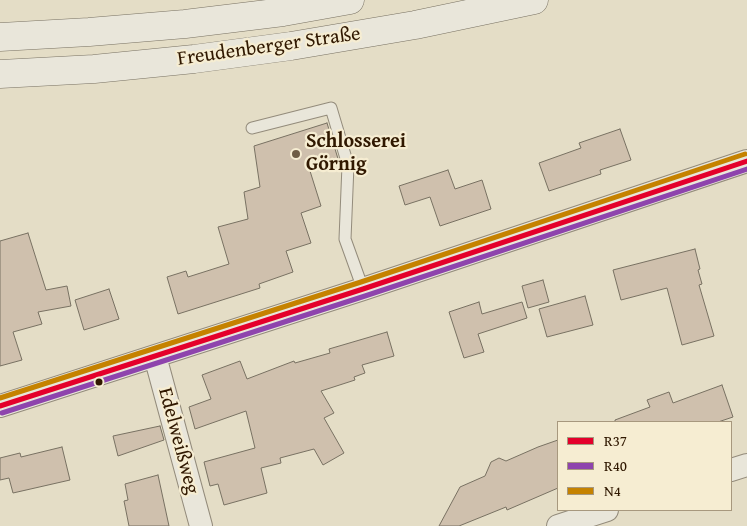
<!DOCTYPE html>
<html>
<head>
<meta charset="utf-8">
<style>
	body { margin:0 }
	#map { position:relative; width:747px; height:526px; overflow:hidden; background:#e4ddc6; font-family:"Gentium Book Plus",serif }
	canvas { display:block }
	.legend { position:absolute; left:557px; top:421px; width:175px; height:90px; box-sizing:border-box; background:#f6edd2; border:1px solid #a7987e; margin:0; padding:6px 9px; list-style:none; font-size:15px; color:#301800 }
	.legend li { display:flex; align-items:center; gap:10px; height:25px }
	.legend b { width:25px; border:1px solid #a7987e }
</style>
</head>
<body>
<div id="map">
<canvas width="747" height="526"></canvas>
<ul class="legend">
<li><b style="height:6px;background:#e4002b"></b>R37</li>
<li><b style="height:6px;background:#8e44ad"></b>R40</li>
<li><b style="height:6px;background:#c58200"></b>N4</li>
</ul>
</div>
<script>
const ctx = document.querySelector('canvas').getContext('2d');
ctx.lineJoin = 'round';
function fill(path, color) { ctx.fillStyle = color; ctx.fill(path, 'evenodd'); }
const toPath = rows => new Path2D(rows.map(r => 'M' + r).join(''));
function strokePath(path, color, width, dash) { ctx.strokeStyle = color; ctx.lineWidth = width; ctx.lineCap = dash ? 'butt' : 'round'; ctx.setLineDash(dash || []); ctx.stroke(path); }
function write(font, color, halo, rows, align = 'center') {
  ctx.font = font + ' "Gentium Book Plus",serif'; ctx.lineWidth = 4.5; ctx.setLineDash([]); ctx.textBaseline = 'middle'; ctx.strokeStyle = halo; ctx.fillStyle = color; for (const [text, x, y, turn = 0] of rows) {
    ctx.save(); ctx.translate(x, y); ctx.rotate((+turn || 0) * Math.PI / 180); ctx.textAlign = isNaN(turn) ? turn : align; if (halo) ctx.strokeText(text, 0, 0); ctx.fillText(text, 0, 0); ctx.restore();
  }
}
const building = toPath([
	[327,123,339,162,310,171,321,206,301,213,311,243,286,251,293,272,259,284,260,288,178,314,167,277,186,271,188,277,229,264,218,227,248,219,244,192,260,187,254,146,327,123],
	[620,129,631,160,600,170,601,174,549,191,539,163,581,148,579,143,620,129],
	[448,170,455,189,482,180,491,209,440,226,430,197,405,205,399,186,448,170],
	[28,233,46,290,67,286,71,306,38,312,42,324,13,332,22,360,0,366,0,241,28,233],
	[695,249,700,269,698,270,702,284,699,285,714,336,682,345,667,288,621,300,613,270,695,249],
	[543,280,549,302,528,308,522,286,543,280],
	[109,289,119,319,84,330,75,300,109,289],
	[585,296,593,325,547,337,539,309,585,296],
	[479,302,482,314,522,302,527,318,478,334,484,352,464,358,449,312,479,302],
	[387,332,394,356,362,365,365,373,354,377,355,380,321,391,334,413,324,418,344,453,323,465,314,449,280,458,281,463,261,468,267,493,224,505,218,484,210,486,204,462,255,448,246,411,195,429,189,407,211,399,202,375,240,361,247,379,294,361,295,363,330,353,329,349,387,332],
	[722,385,733,417,718,422,615,422,615,420,650,407,647,400,669,392,673,403,722,385],
	[160,426,164,440,118,456,113,436,160,426],
	[558,440,558,488,507,510,506,507,459,526,439,526,460,487,485,476,491,462,499,458,506,461,538,447,558,440],
	[62,447,70,480,13,493,9,478,0,480,0,458,20,453,21,457,62,447],
	[158,475,169,526,129,526,124,501,128,500,125,484,158,475]
]);
fill(building, '#cfc0ad');
strokePath(building, '#787162', 1);
const lane = toPath([
	[252,128,331,108,348,165,345,239,363,289]
]);
const street = toPath([
	[155,356,201,526],
	[0,406,363,289,747,161],
	[731,470,747,465],
	[558,526,607,510]
]);
const secondary = toPath([
	[0,37,89,32,185,24,283,12,350,0],
	[0,74,94,69,194,59,291,46,415,25,534,0]
]);
strokePath(lane, '#938b7b', 13);
strokePath(street, '#938b7b', 24);
strokePath(secondary, '#787162', 29);
strokePath(lane, '#e9e6da', 11);
strokePath(street, '#e9e6da', 22);
strokePath(secondary, '#e9e6da', 28);
strokePath(toPath([
	[0,406,363,289,747,161]
]), '#e4002b', 5);
strokePath(toPath([
	[2,413,365,296,747,169]
]), '#8e44ad', 5);
strokePath(toPath([
	[0,398,361,282,745,154]
]), '#c58200', 5);
for (const [x, y, r, color] of [
	[296,154,5,"#6f5d45"],
	[99,382,4.5,"#301800"]
]) { const dot = new Path2D(); dot.arc(x, y, r, 0, 2 * Math.PI); ctx.fillStyle = color; ctx.fill(dot); strokePath(dot, '#f6edd2', 2); }
write('20px', '#301800', '#f6edd2', [
	["Freudenberger Straße",269,47,-8],
	["Edelweißweg",178,441,75]
]);
write('bold 20px', '#301800', '#f6edd2', [
	["Schlosserei",306,142],
	["Görnig",306,165]
], 'left');
</script>
</body>
</html>
